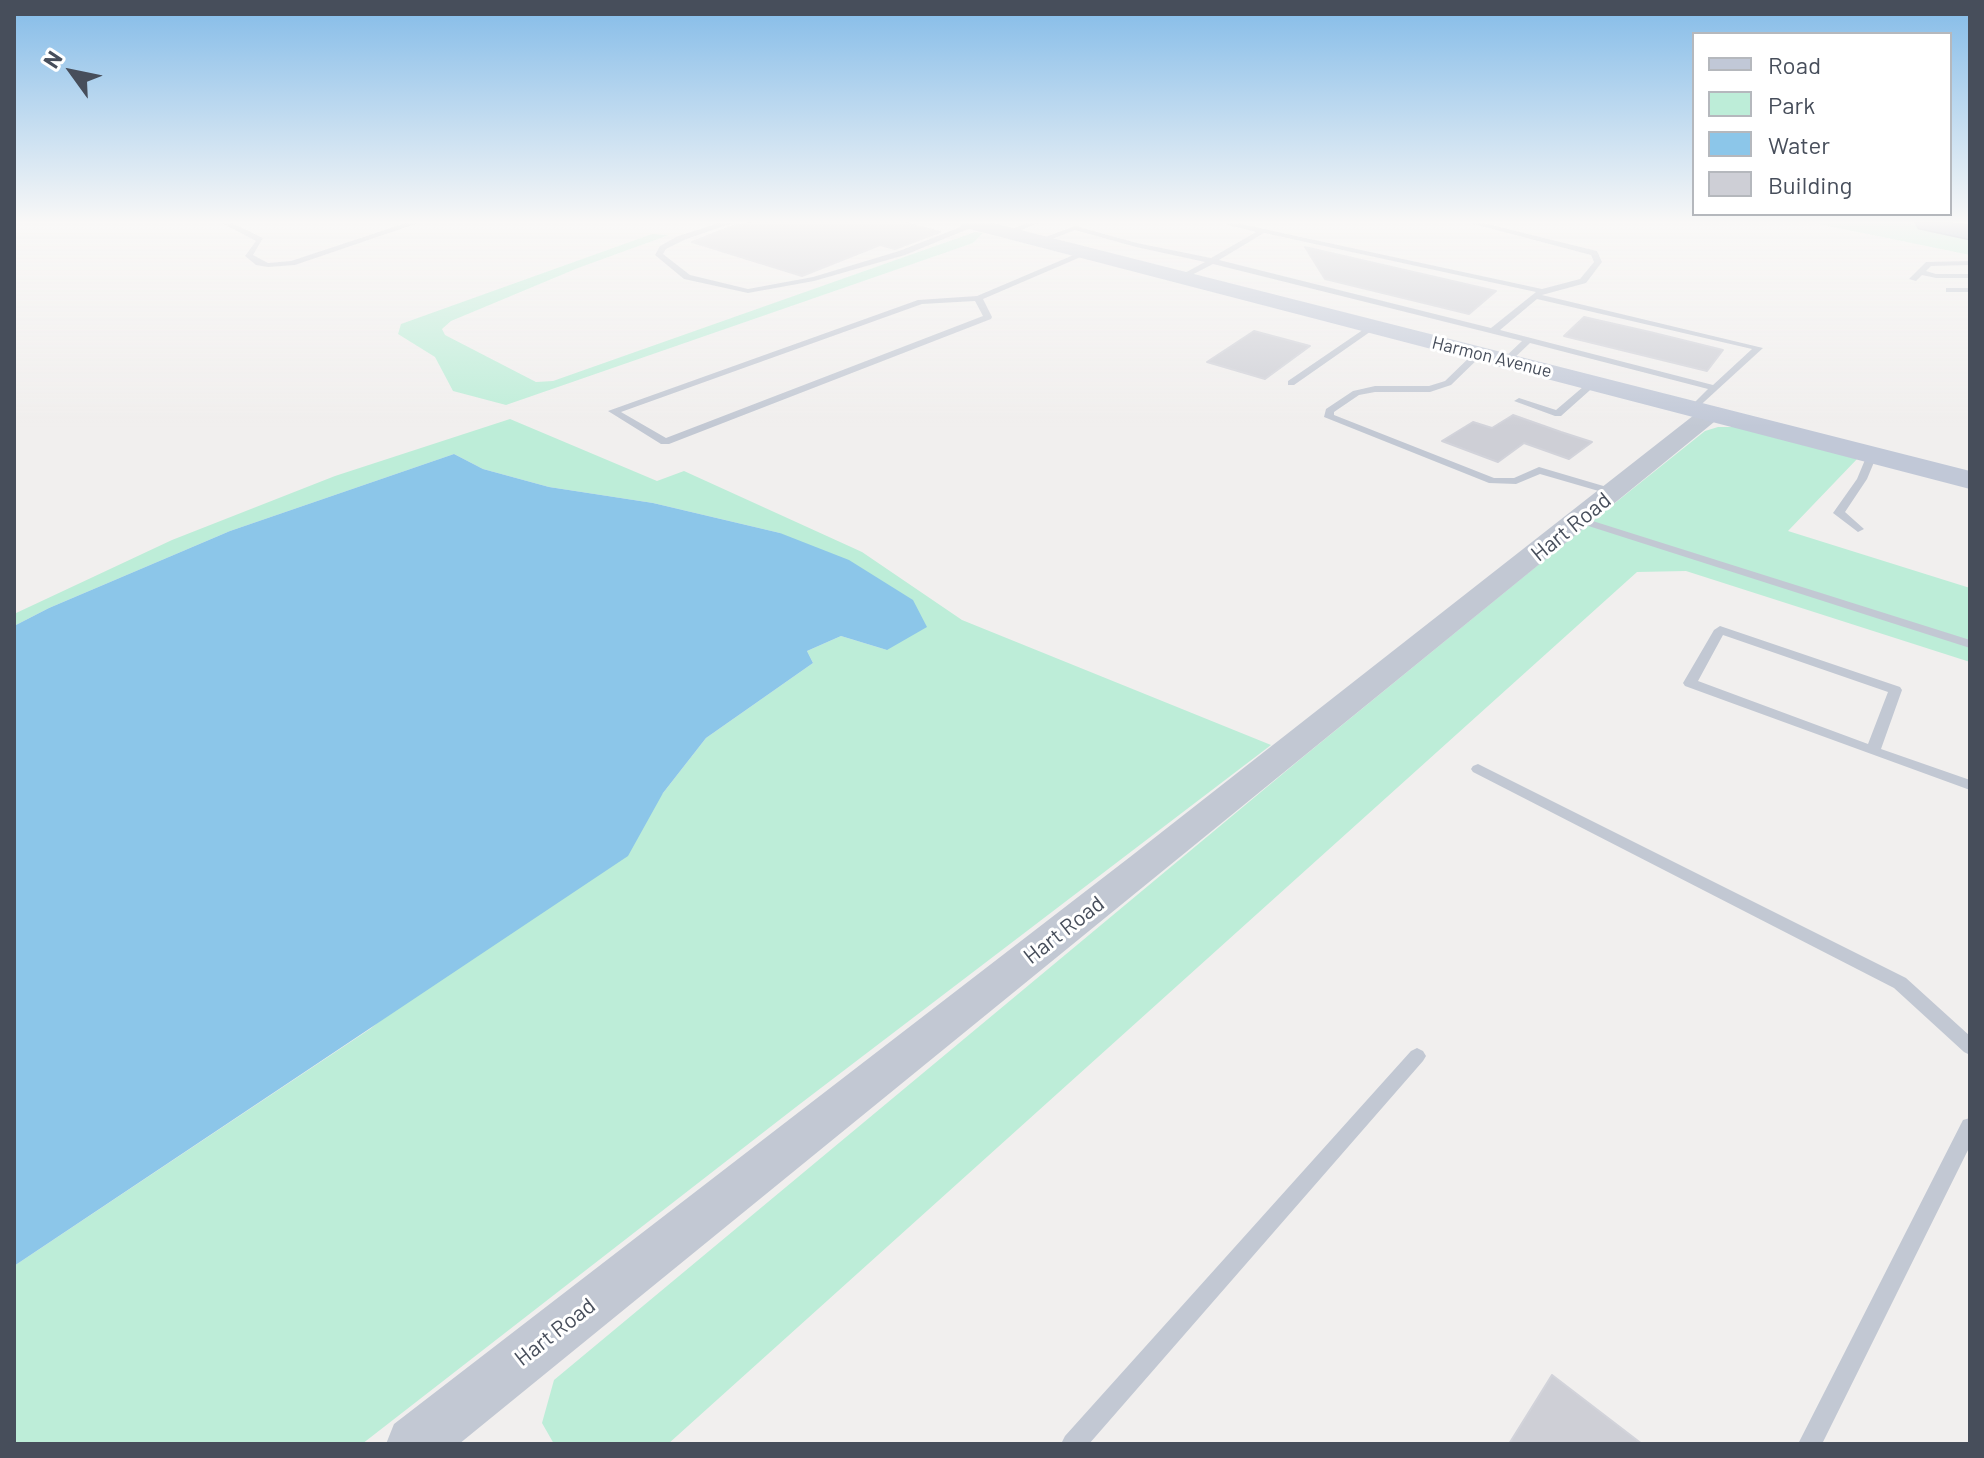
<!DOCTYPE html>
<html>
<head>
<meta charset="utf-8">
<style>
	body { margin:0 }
	#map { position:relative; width:1984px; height:1458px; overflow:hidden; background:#f1efee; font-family:Barlow,sans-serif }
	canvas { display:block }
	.frame { position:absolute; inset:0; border:16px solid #474e5b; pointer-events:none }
	.legend { position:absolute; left:1692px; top:32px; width:260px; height:184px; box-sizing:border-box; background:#fff; border:2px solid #b5b8bd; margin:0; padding:10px 14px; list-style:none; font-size:24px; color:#474e5b }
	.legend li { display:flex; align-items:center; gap:16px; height:40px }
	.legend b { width:40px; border:2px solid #b5b8bd }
	.north { position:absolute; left:32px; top:32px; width:80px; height:80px; -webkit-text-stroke:6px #fff; paint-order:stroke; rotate:303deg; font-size:22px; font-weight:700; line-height:32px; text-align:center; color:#474e5b }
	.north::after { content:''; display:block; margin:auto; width:28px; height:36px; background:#474e5b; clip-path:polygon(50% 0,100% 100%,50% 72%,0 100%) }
</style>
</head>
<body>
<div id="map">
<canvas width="1984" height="1458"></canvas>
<div class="frame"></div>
<ul class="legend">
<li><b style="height:10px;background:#c1c8d7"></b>Road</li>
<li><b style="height:22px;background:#bdedd8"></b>Park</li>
<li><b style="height:22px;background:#8cc6e9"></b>Water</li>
<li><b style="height:22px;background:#cecfd6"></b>Building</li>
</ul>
<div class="north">N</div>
</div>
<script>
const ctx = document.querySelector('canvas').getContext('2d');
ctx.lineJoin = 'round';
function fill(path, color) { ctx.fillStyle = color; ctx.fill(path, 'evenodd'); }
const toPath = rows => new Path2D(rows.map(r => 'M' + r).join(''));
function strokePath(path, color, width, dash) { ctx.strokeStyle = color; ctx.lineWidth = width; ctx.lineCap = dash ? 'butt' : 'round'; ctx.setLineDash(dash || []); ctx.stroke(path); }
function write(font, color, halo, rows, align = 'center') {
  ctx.font = font + ' Barlow,sans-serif'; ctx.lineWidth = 6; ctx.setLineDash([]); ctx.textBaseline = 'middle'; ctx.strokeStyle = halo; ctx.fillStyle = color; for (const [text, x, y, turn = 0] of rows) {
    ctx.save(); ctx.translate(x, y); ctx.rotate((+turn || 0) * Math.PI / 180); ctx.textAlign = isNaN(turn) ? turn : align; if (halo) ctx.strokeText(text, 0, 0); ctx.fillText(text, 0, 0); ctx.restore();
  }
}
fill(toPath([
	[1814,223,1905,223,1970,236,1970,255],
	[975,232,983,233,973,243,506,405,453,391,435,357,398,334,401,324,652,234,669,235,578,268,451,321,442,329,445,335,536,382,553,381],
	[510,419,657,481,684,471,862,552,962,620,1271,745,796,1107,362,1444,14,1444,14,1266,370,1029,663,793,706,738,813,663,807,651,841,636,887,650,780,533,653,503,549,487,483,469,454,454,230,531,49,608,14,626,14,614,172,540,335,476],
	[1718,427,1737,427,1858,458,1788,531,1970,588,1970,662,1686,571,1637,572,668,1444,554,1444,542,1423,554,1380,1303,757,1570,539,1705,431]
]), '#bdedd8');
fill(toPath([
	[454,454,483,469,549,487,653,503,780,533,849,560,913,600,927,627,887,650,841,636,807,651,813,663,706,738,663,793,628,856,14,1266,14,626,49,608,230,531]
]), '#8cc6e9');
const building = toPath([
	[753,223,905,223,940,232,895,249,880,245,802,276,692,242,733,226,753,223],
	[1305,247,1496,291,1469,314,1325,279,1305,247],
	[1584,317,1650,332,1723,350,1707,371,1564,336,1584,317],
	[1254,331,1310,346,1265,379,1207,362,1254,331],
	[1513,415,1561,432,1592,442,1569,459,1524,443,1498,462,1442,441,1473,422,1492,428,1513,415],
	[1552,1375,1642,1444,1509,1444,1552,1375]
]);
fill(building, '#cecfd6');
strokePath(building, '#d2d3da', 2);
const motorway = toPath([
	[1916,223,1970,225,1970,239,1919,228,1916,223]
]);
strokePath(motorway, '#7283a7', 3);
fill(toPath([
	[222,223,232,223,263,238,253,255,268,263,291,261,406,223,418,223,295,265,268,267,256,265,245,256,256,241,222,223],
	[720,223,732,223,684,240,666,249,663,254,690,275,748,289,813,277,899,251,971,223,978,225,905,255,814,281,748,293,684,279,655,255,660,246,678,236,720,223],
	[1027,223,1038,223,1009,235,1002,233,1027,223],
	[1221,223,1236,223,1542,289,1580,279,1594,262,1591,255,1470,223,1483,223,1597,251,1602,262,1586,283,1542,295,1763,348,1693,412,1688,409,1708,389,1530,343,1509,363,1503,363,1503,359,1522,341,1213,264,1182,280,1179,280,1179,276,1205,262,1136,247,1075,230,1042,243,1035,241,1075,226,1137,243,1211,258,1256,232,1221,223],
	[1264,233,1536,292,1491,328,1219,260,1264,233],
	[1537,299,1752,349,1713,385,1500,330,1537,299],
	[1083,251,1090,253,983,299,992,317,991,319,669,444,661,444,608,411,918,300,977,296,1083,251],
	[975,301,983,316,666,438,621,412,922,304,975,301],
	[1970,261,1970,265,1931,266,1926,271,1936,274,1970,274,1970,278,1936,278,1922,275,1916,281,1909,279,1926,262,1970,261],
	[1949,288,1970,288,1970,292,1946,292,1946,288,1949,288],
	[1370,325,1377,327,1294,385,1288,385,1288,381,1370,325],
	[1475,352,1483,354,1451,385,1430,392,1375,392,1359,395,1334,412,1334,415,1494,478,1514,478,1539,467,1617,490,1617,494,1609,494,1540,474,1516,484,1489,483,1324,417,1326,409,1353,391,1375,386,1429,386,1445,381,1475,352],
	[1590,381,1598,383,1561,416,1555,416,1514,401,1519,398,1556,410,1590,381],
	[1872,452,1877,455,1867,479,1845,512,1864,529,1858,532,1833,513,1857,479,1867,455,1872,452],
	[1580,517,1970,640,1970,648,1576,522,1576,518,1580,517],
	[1720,626,1900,687,1902,690,1881,749,1970,780,1970,790,1685,686,1683,683,1714,630,1720,626],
	[1723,635,1888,692,1868,744,1698,681,1723,635],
	[1478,764,1906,978,1970,1036,1970,1055,1964,1052,1894,988,1473,772,1471,769,1473,766,1478,764],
	[1417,1048,1423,1051,1426,1056,1423,1061,1089,1444,1061,1444,1065,1436,1411,1051,1417,1048],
	[1970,1118,1970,1146,1822,1444,1798,1444,1963,1120,1970,1118]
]), '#c2c8d3');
fill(toPath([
	[1711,406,1719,408,1723,413,1719,418,459,1444,386,1444,394,1424,1130,857,1703,408,1711,406]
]), '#c2c8d3');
fill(toPath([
	[959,223,993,223,1970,471,1970,489,962,227,959,223]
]), '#c1c8d7');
fill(motorway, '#8798bc');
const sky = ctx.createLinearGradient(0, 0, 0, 427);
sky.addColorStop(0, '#83bbe8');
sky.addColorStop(0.52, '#f9f8f7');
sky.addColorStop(1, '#f9f8f700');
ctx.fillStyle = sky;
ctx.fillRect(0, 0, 1984, 427);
write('18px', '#474e5b', '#fff', [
	["Harmon Avenue",1492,357,14]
]);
write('22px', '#474e5b', '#fff', [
	["Hart Road",1571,527,-39],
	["Hart Road",1064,930,-38],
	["Hart Road",555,1332,-38]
]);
</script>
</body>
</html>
